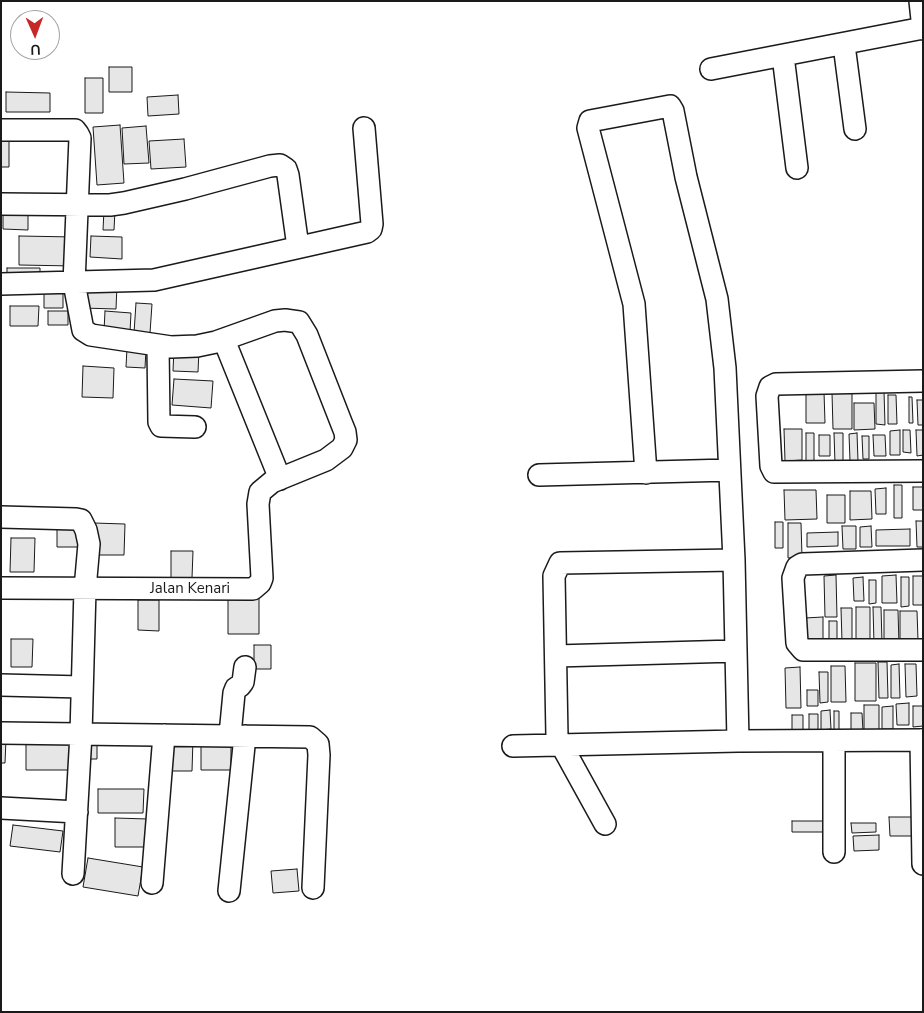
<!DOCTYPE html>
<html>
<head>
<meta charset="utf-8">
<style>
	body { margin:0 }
	#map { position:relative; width:924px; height:1013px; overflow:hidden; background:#fff; font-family:"Nunito Sans",sans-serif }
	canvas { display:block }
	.frame { position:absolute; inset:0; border:2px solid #1a1a1a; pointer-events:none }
	.north { position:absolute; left:10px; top:10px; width:50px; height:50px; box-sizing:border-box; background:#fff; border:1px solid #a3a3a3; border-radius:50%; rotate:178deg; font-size:14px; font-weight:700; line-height:20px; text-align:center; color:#1a1a1a }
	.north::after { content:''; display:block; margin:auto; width:18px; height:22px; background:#c62828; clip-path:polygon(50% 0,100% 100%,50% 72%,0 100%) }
</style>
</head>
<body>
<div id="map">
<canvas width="924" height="1013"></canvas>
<div class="frame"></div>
<div class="north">U</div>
</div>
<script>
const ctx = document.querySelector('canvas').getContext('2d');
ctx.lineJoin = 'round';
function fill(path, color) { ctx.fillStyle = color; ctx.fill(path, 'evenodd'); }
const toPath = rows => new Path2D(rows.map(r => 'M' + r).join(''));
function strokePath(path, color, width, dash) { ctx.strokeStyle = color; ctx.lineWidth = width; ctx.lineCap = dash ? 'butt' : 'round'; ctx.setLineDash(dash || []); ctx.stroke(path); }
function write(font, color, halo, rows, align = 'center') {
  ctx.font = font + ' "Nunito Sans",sans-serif'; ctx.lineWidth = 4; ctx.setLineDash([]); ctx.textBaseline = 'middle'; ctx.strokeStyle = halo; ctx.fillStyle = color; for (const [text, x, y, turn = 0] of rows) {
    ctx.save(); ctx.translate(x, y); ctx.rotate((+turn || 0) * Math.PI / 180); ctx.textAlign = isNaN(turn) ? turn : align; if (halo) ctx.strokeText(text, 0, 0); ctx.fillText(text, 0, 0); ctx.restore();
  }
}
const building = toPath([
	[109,67,132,67,132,92,109,92,109,67],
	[85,78,103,78,103,113,85,113,85,78],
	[6,92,50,93,50,112,6,112,6,92],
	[178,95,179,114,148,116,147,97,178,95],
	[120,125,124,183,97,185,93,127,120,125],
	[146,126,149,163,124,164,122,128,146,126],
	[1,138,9,138,9,167,1,167,1,138],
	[184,139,186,167,151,169,149,141,184,139],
	[3,206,28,206,28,230,3,229,3,206],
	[104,210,115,210,114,230,103,230,104,210],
	[19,236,75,237,74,266,19,265,19,236],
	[91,236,122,237,122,259,90,257,91,236],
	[7,268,40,268,40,281,7,281,7,268],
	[83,284,117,285,116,309,82,308,83,284],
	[44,287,63,288,63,308,44,308,44,287],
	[136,303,152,304,150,333,134,333,136,303],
	[10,306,39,306,38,326,10,326,10,306],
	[48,311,68,311,68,325,48,325,48,311],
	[105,311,131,313,130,332,104,331,105,311],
	[127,348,146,349,145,368,126,367,127,348],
	[174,348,199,350,198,372,173,371,174,348],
	[83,366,114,368,113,398,82,397,83,366],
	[174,379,213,381,211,408,172,405,174,379],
	[876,391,884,391,885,425,876,424,876,391],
	[806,392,824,392,825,423,806,423,806,392],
	[852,392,852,429,833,429,832,393,852,392],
	[888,395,896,395,897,424,888,424,888,395],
	[909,397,912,397,913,423,909,423,909,397],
	[917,400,923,400,923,425,918,425,917,400],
	[854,403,874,403,875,429,854,430,854,403],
	[784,429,802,429,802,460,785,461,784,429],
	[900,430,900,455,890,455,890,431,900,430],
	[903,430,910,430,911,453,903,452,903,430],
	[916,430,923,430,923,455,917,456,916,430],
	[806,433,814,433,814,463,806,463,806,433],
	[834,433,843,433,843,464,835,464,834,433],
	[857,433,858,461,850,461,849,434,857,433],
	[819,435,830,435,830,456,819,456,819,435],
	[873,435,885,435,886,456,874,456,873,435],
	[862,436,869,436,869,459,863,459,862,436],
	[894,485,902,485,902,518,894,518,894,485],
	[913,487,923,487,923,510,913,510,913,487],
	[886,488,886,514,876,514,875,489,886,488],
	[784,490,816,490,817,519,785,520,784,490],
	[850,491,871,491,872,519,850,520,850,491],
	[827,495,845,495,845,523,827,523,827,495],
	[916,521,923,521,923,547,917,547,916,521],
	[57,522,81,522,80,547,57,547,57,522],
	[775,522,783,522,783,548,775,548,775,522],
	[94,523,125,524,124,555,94,555,94,523],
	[788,523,801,523,802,557,788,558,788,523],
	[842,526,856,526,856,549,843,549,842,526],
	[871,526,872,547,860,547,860,527,871,526],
	[910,529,910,546,876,546,876,530,910,529],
	[838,532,838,546,807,547,807,533,838,532],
	[11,538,35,538,34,572,10,572,11,538],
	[171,551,193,551,192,578,171,578,171,551],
	[836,575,837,617,825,617,824,576,836,575],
	[896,575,897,603,882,603,882,576,896,575],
	[913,576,923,576,923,605,913,605,913,576],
	[863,577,864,601,854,601,853,578,863,577],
	[901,577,909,577,909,606,901,607,901,577],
	[869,580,876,580,876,603,869,604,869,580],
	[228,598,259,598,259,634,228,634,228,598],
	[138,600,159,600,159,631,138,630,138,600],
	[856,607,870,607,870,643,856,643,856,607],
	[873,607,881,607,882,643,874,644,873,607],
	[841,608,852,608,852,642,842,642,841,608],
	[884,610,898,610,899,645,884,646,884,610],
	[900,611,917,611,918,640,900,640,900,611],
	[823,617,823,645,806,645,805,618,823,617],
	[829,621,837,621,837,643,829,643,829,621],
	[11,639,33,639,32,667,11,667,11,639],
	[254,645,271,645,271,669,254,669,254,645],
	[878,662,887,662,888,698,879,698,878,662],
	[855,663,876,663,876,701,855,701,855,663],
	[899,664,900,698,891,698,891,665,899,664],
	[905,664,916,664,917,696,906,697,905,664],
	[831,666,845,666,846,702,831,702,831,666],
	[800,667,801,708,786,708,785,668,800,667],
	[819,672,828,672,828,702,820,703,819,672],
	[807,690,818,690,818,706,807,706,807,690],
	[909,703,909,725,897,725,896,704,909,703],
	[864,705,879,705,879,730,864,730,864,705],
	[893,706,893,729,882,729,882,707,893,706],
	[913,706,923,706,923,726,913,727,913,706],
	[830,710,831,729,821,730,821,711,830,710],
	[834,711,839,711,839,730,834,730,834,711],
	[851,713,862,713,863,731,851,731,851,713],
	[809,714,818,714,818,732,809,732,809,714],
	[792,715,803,715,803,734,792,735,792,715],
	[97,736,97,759,82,759,97,736],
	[201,737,231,737,231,770,201,770,201,737],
	[1,739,6,739,5,763,1,763,1,739],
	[171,739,193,739,192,771,171,771,171,739],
	[26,742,74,742,74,770,26,770,26,742],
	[98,789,144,789,143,813,98,813,98,789],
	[889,817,915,817,915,836,890,836,889,817],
	[115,818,148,819,148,847,115,847,115,818],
	[792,821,824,821,824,832,792,832,792,821],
	[851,823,876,823,876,832,852,833,851,823],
	[13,825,63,831,60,852,10,846,13,825],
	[879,835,879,850,854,851,853,836,879,835],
	[88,858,143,867,138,896,83,887,88,858],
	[297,869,299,891,273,893,271,871,297,869]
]);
fill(building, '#e6e6e6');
strokePath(building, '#1a1a1a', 1);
const minor = toPath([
	[920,1,923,29],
	[844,45,855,129],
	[783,56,797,168],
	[711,69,923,28],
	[1,130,75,130,78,134,80,138,74,283,83,330,91,335,171,347,197,346,216,342,275,321,285,320,299,322,307,335,341,422,345,432,346,440,342,448,326,460,272,482,260,492,258,504,262,578,260,583,253,589,1,588],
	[1,204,110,205,124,203,185,189,270,166,280,165,286,169,288,175,298,247],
	[1,284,154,280,367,232,371,229,372,224,364,128],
	[224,340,280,479],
	[158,346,159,422,161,426,195,427],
	[923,381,776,384,770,387,767,396,771,466,774,472,923,471],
	[646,473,634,304,588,128,590,121,670,106,673,111,686,177,717,299,725,368,734,560,738,741],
	[539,475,729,470],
	[1,517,76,519,81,520,86,530,89,544,85,589,81,734,73,874],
	[923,560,802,564,797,567,793,578,797,643,803,650,923,650],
	[556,656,735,651],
	[1,685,82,687],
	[1,733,310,737,318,744,319,755,313,888],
	[230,735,234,693,236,688,240,686,243,682,245,667],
	[921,740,923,864],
	[834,741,834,852],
	[513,746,738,741,923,740],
	[1,808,77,812],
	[605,824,557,737,554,576,560,563,734,560],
	[152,883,164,735],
	[229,891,245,736]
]);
strokePath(minor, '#1a1a1a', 24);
strokePath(minor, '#fff', 21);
write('15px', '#1a1a1a', '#fff', [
	["Jalan Kenari",190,589]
]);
</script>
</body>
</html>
